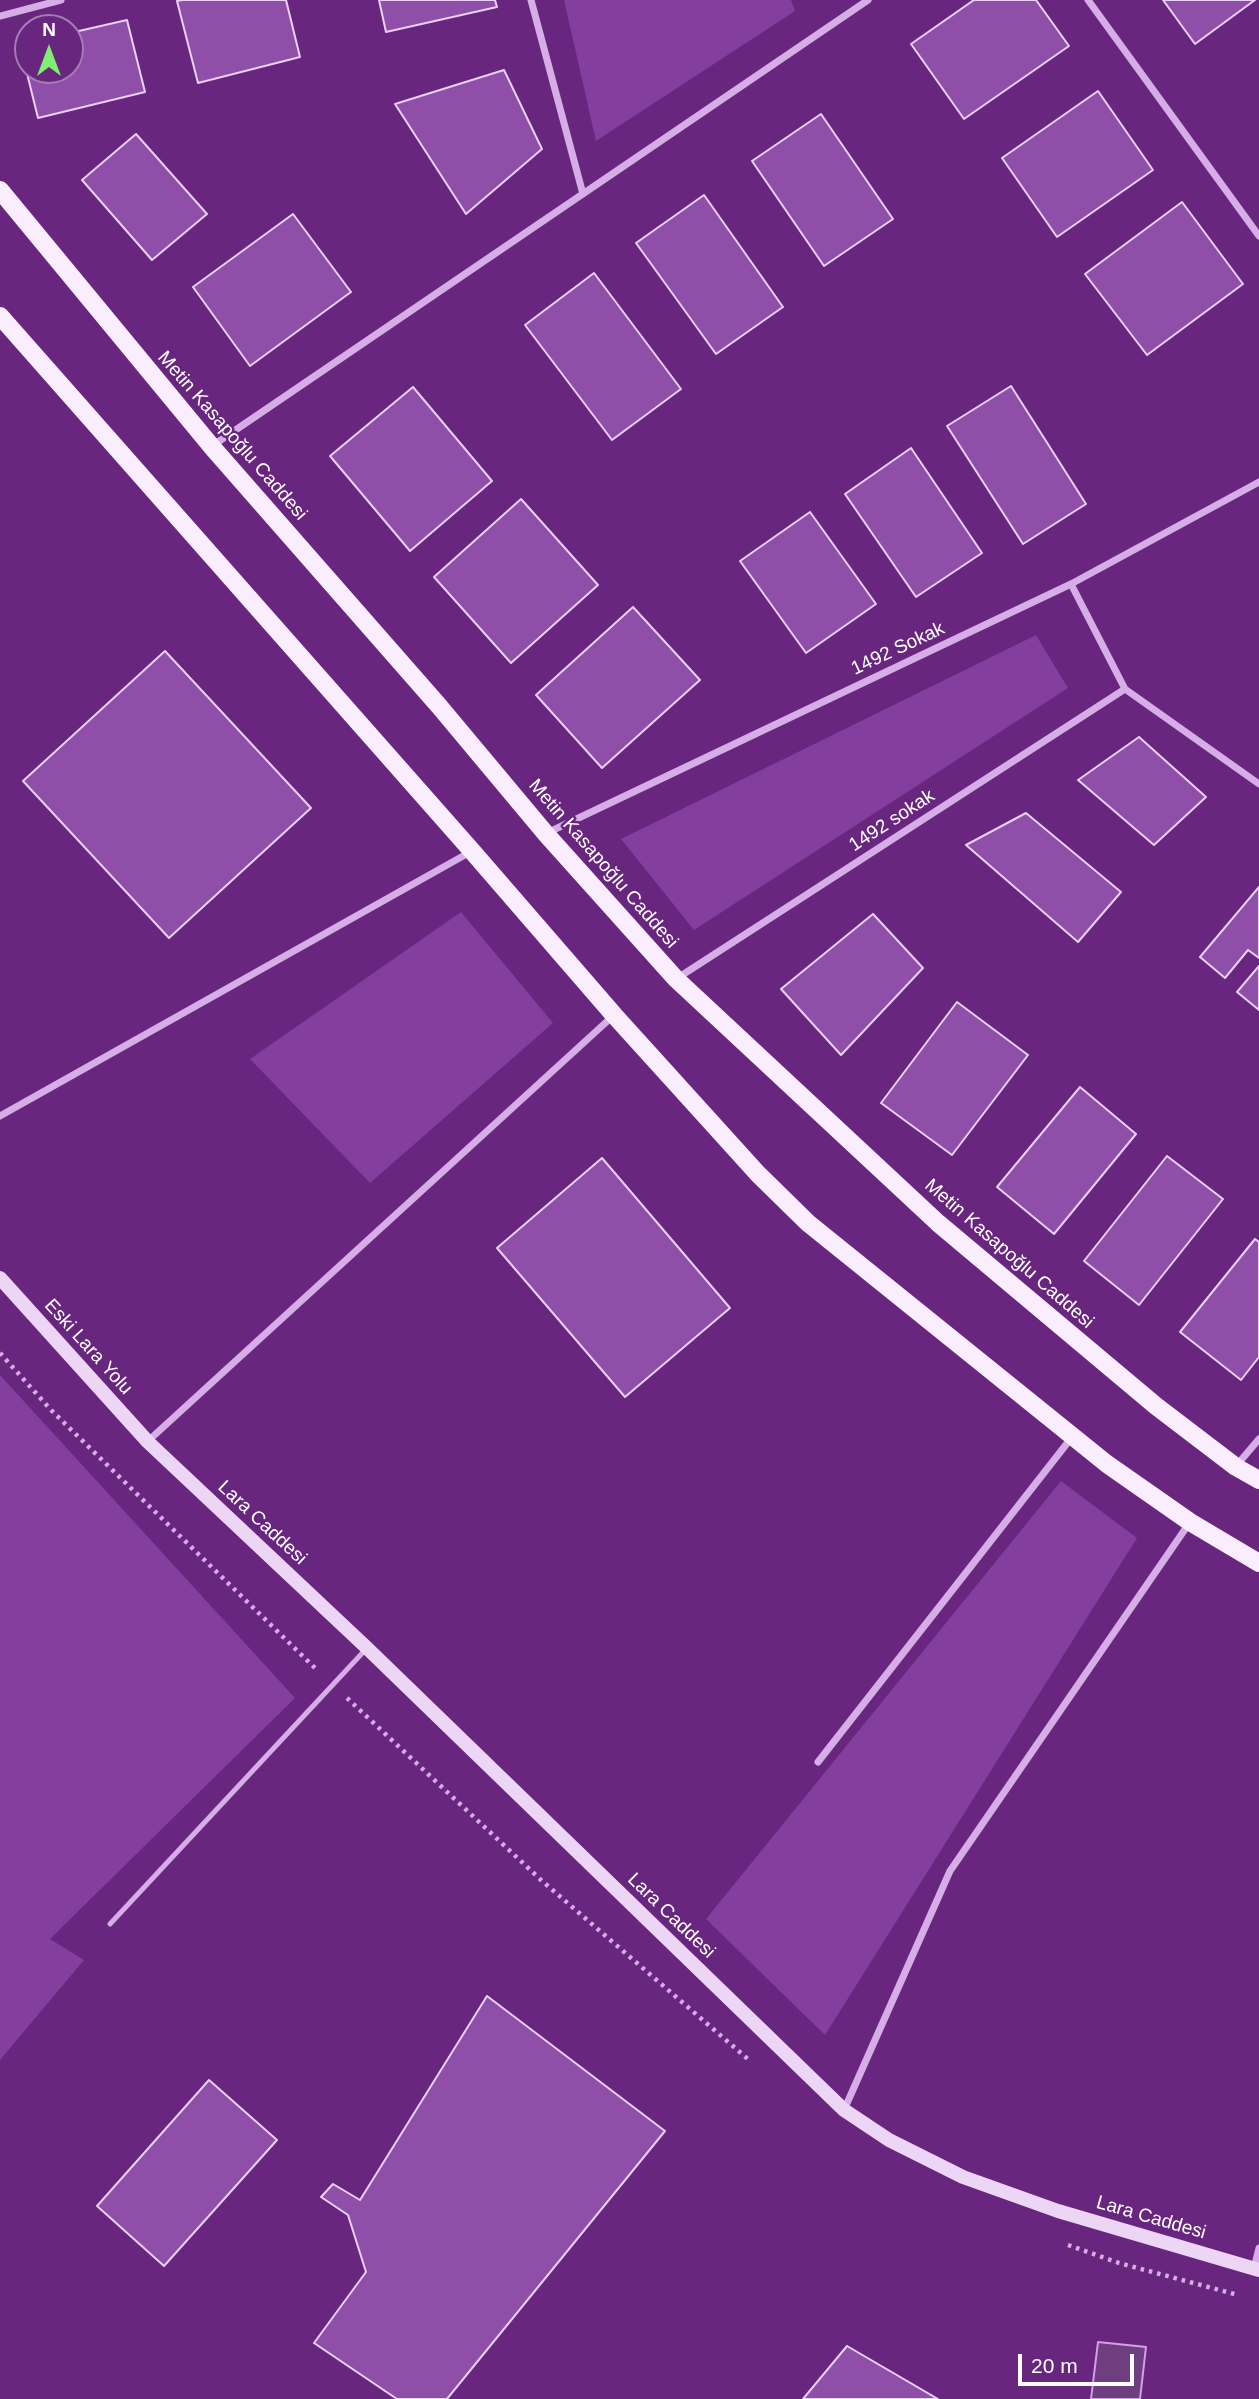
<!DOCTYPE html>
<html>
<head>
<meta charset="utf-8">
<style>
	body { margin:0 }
	#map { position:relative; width:1259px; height:2399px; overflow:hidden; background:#68267f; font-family:Helvetica,sans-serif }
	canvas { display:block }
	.north { position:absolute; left:14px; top:14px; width:70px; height:70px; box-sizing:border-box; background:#68267f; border:2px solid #a47db2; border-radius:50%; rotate:0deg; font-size:19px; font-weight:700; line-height:28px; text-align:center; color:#fff }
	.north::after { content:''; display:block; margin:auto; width:24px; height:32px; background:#80ee72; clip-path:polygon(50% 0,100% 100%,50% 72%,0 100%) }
	.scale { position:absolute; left:1018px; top:2354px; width:116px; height:32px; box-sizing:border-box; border:4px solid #fff; border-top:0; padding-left:9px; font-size:21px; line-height:24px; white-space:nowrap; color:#fff; -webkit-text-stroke:5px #68267f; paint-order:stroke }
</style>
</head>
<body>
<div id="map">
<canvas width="1259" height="2399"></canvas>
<div class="north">N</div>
<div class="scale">20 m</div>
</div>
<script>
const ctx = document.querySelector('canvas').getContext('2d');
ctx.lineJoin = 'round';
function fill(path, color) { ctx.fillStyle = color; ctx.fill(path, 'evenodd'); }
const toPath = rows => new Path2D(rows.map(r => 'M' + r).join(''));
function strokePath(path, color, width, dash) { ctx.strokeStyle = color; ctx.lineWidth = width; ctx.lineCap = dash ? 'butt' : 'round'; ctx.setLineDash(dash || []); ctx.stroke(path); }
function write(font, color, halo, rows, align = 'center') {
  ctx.font = font + ' Helvetica,sans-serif'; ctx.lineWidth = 5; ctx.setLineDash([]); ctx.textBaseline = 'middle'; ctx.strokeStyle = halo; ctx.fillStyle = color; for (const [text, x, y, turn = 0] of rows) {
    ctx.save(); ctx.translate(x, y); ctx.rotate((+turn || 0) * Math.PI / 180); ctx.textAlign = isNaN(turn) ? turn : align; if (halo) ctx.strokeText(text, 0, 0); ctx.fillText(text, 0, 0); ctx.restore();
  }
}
fill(toPath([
	[564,0,791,0,795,11,596,141],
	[1036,635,1068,688,694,930,621,839],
	[461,912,553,1023,370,1183,250,1059],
	[0,1375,295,1698,50,1939,84,1960,0,2060],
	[1061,1481,1137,1538,825,2035,706,1919]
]), '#833e9e');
const water = toPath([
	[1098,2342,1146,2347,1140,2399,1091,2399,1098,2342]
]);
fill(water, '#6e3e7f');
strokePath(water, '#d2a1e6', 2);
const building = toPath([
	[182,0,286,0,300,57,198,83,177,1,182,0],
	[379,0,495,0,497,7,386,32,379,0],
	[974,0,1036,0,1069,46,964,119,911,44,974,0],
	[1163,0,1255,0,1195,44,1163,0],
	[127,20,145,92,38,118,20,45,28,43,28,70,70,70,70,33,127,20],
	[504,70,542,149,466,214,395,104,504,70],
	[1098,91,1153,170,1057,237,1002,158,1098,91],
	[821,114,893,219,824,266,752,161,821,114],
	[136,134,207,214,152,260,82,180,136,134],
	[704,195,783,307,716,354,636,243,704,195],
	[1182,202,1243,284,1147,355,1085,274,1182,202],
	[293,214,351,292,250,366,193,287,293,214],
	[594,273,681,389,612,440,525,325,594,273],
	[1011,386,1086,504,1023,544,947,426,1011,386],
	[413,387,492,481,410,551,330,456,413,387],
	[911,448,982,553,916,597,845,494,911,448],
	[521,499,598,585,511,663,434,577,521,499],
	[810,512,876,604,806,653,740,561,810,512],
	[633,607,700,680,602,768,536,695,633,607],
	[165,651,311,808,169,938,23,781,165,651],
	[1139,737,1206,797,1154,845,1078,780,1139,737],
	[1026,813,1121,892,1078,942,966,845,1026,813],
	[1259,887,1259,958,1248,950,1225,978,1200,957,1259,887],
	[873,914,923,968,841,1055,781,989,873,914],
	[1259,966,1259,1010,1237,992,1259,966],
	[957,1002,1028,1055,952,1155,881,1103,957,1002],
	[1080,1087,1136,1134,1054,1234,997,1187,1080,1087],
	[1167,1156,1223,1199,1139,1305,1084,1261,1167,1156],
	[602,1158,730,1308,625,1397,497,1248,602,1158],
	[1255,1239,1259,1242,1259,1357,1241,1380,1180,1332,1255,1239],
	[487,1996,665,2131,447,2399,397,2399,314,2343,366,2272,348,2215,321,2197,333,2184,360,2200,487,1996],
	[209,2080,277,2140,164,2266,97,2206,209,2080],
	[847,2346,938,2399,803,2399,847,2346]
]);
fill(building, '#8f4fa8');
strokePath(building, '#ead0f5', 2);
strokePath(toPath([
	[0,1353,51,1410,318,1671],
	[347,1698,541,1880,749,2060],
	[1068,2245,1119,2263,1238,2295]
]), '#d6ade6', 4.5, [3.5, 5]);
strokePath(toPath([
	[110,1924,367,1648]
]), '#d6ade6', 5);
strokePath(toPath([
	[531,0,583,194],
	[1088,0,1259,236],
	[0,16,61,0],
	[212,446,868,0],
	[1071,584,1125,689,1259,784],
	[547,833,1071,584,1259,482],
	[676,979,1125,689],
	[0,1116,472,851],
	[148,1441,614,1015],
	[1236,1466,1259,1439],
	[818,1762,1072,1437],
	[844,2110,950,1871,1190,1522],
	[1254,2268,1259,2248]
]), '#d6ade6', 7);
strokePath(toPath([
	[0,1278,148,1442,367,1648,844,2110,889,2140,963,2177,1058,2211,1259,2270]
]), '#edd6f5', 14);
strokePath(toPath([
	[0,190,212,447,439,706,546,834,676,979,938,1223,1156,1406,1236,1467,1259,1480],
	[0,316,472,851,614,1015,758,1174,808,1223,1107,1464,1190,1522,1259,1563]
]), '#faedfd', 18);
write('19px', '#fff', '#68267f', [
	["Metin Kasapoğlu Caddesi",232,436,49],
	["1492 Sokak",898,649,-25],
	["1492 sokak",892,821,-33],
	["Metin Kasapoğlu Caddesi",603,864,49],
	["Metin Kasapoğlu Caddesi",1009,1254,41],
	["Eski Lara Yolu",88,1347,48],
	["Lara Caddesi",262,1523,43],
	["Lara Caddesi",671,1916,44],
	["Lara Caddesi",1151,2218,16]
]);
</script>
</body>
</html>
